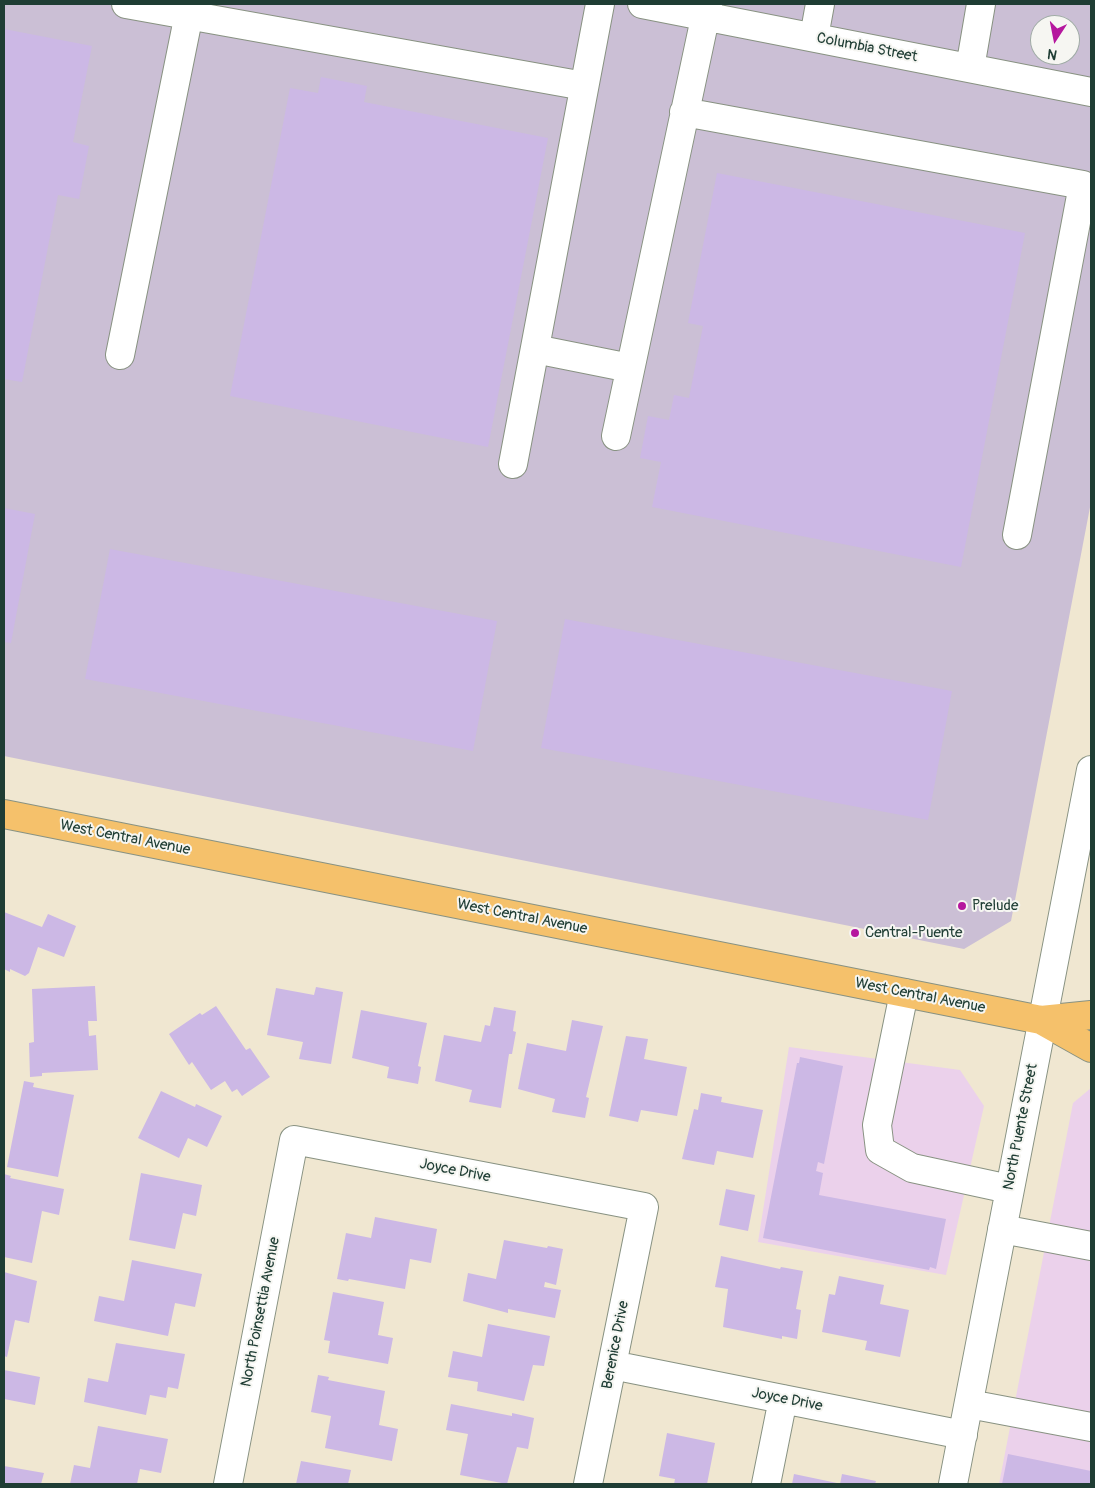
<!DOCTYPE html>
<html>
<head>
<meta charset="utf-8">
<style>
	body { margin:0 }
	#map { position:relative; width:1095px; height:1488px; overflow:hidden; background:#f0e7d1; font-family:Pangolin,sans-serif }
	canvas { display:block }
	.frame { position:absolute; inset:0; border:5px solid #1f3d34; pointer-events:none }
	.north { position:absolute; left:1030px; top:15px; width:50px; height:50px; box-sizing:border-box; background:#f6f6f2; border:1px solid #a0aca6; border-radius:50%; rotate:191deg; font-size:14px; font-weight:700; line-height:20px; text-align:center; color:#1f3d34 }
	.north::after { content:''; display:block; margin:auto; width:18px; height:22px; background:#b5179e; clip-path:polygon(50% 0,100% 100%,50% 72%,0 100%) }
</style>
</head>
<body>
<div id="map">
<canvas width="1095" height="1488"></canvas>
<div class="frame"></div>
<div class="north">N</div>
</div>
<script>
const ctx = document.querySelector('canvas').getContext('2d');
ctx.lineJoin = 'round';
function fill(path, color) { ctx.fillStyle = color; ctx.fill(path, 'evenodd'); }
const toPath = rows => new Path2D(rows.map(r => 'M' + r).join(''));
function strokePath(path, color, width, dash) { ctx.strokeStyle = color; ctx.lineWidth = width; ctx.lineCap = dash ? 'butt' : 'round'; ctx.setLineDash(dash || []); ctx.stroke(path); }
function write(font, color, halo, rows, align = 'center') {
  ctx.font = font + ' Pangolin,sans-serif'; ctx.lineWidth = 4; ctx.setLineDash([]); ctx.textBaseline = 'middle'; ctx.strokeStyle = halo; ctx.fillStyle = color; for (const [text, x, y, turn = 0] of rows) {
    ctx.save(); ctx.translate(x, y); ctx.rotate((+turn || 0) * Math.PI / 180); ctx.textAlign = isNaN(turn) ? turn : align; if (halo) ctx.strokeText(text, 0, 0); ctx.fillText(text, 0, 0); ctx.restore();
  }
}
fill(toPath([
	[789,1047,960,1070,984,1106,946,1275,758,1242],
	[1091,1088,1091,1484,999,1484,1073,1103]
]), '#ebd1eb');
fill(toPath([
	[4,4,1091,4,1091,502,1011,921,964,949,4,756],
	[1040,25,1070,25,1070,55,1040,55]
]), '#cbbfd5');
fill(toPath([
	[4,29,92,46,73,142,89,146,79,199,58,195,22,382,4,379],
	[321,77,367,86,364,102,548,138,488,447,230,396,290,88,318,93],
	[717,173,1025,233,961,567,652,507,661,462,640,458,648,416,669,420,674,395,689,398,703,326,688,323],
	[4,508,35,514,11,643,4,642],
	[110,549,497,621,473,751,85,679],
	[565,619,952,691,928,820,541,748],
	[4,912,42,927,48,914,76,926,64,957,38,947,29,973,25,976,10,969,10,972,4,969],
	[95,986,97,1021,88,1021,89,1036,96,1035,98,1070,42,1073,42,1076,30,1077,29,1043,34,1042,32,989],
	[316,987,343,992,331,1064,299,1059,303,1042,267,1035,276,988,314,995],
	[216,1006,246,1050,250,1048,270,1077,242,1096,237,1089,232,1092,225,1081,211,1090,192,1062,189,1065,169,1034,200,1013,202,1015],
	[494,1007,516,1011,513,1031,516,1032,512,1054,509,1054,501,1108,469,1102,472,1090,435,1081,444,1035,481,1042,485,1025,490,1026],
	[361,1010,427,1023,418,1066,421,1067,418,1084,387,1078,389,1067,352,1058],
	[572,1020,603,1026,586,1097,589,1098,585,1118,552,1112,555,1099,518,1089,527,1043,566,1051],
	[626,1036,648,1039,644,1059,687,1067,677,1116,641,1110,638,1122,609,1116],
	[800,1057,843,1066,824,1164,818,1162,816,1171,823,1173,819,1195,946,1219,936,1269,930,1267,929,1270,763,1238,797,1063,799,1063],
	[24,1081,34,1083,33,1087,74,1095,58,1177,7,1167],
	[161,1091,195,1107,196,1104,222,1116,207,1147,188,1138,179,1158,138,1138],
	[701,1093,722,1097,721,1102,763,1110,753,1158,717,1151,714,1165,682,1159,694,1109,698,1110],
	[141,1173,202,1185,196,1216,183,1213,175,1249,129,1240],
	[4,1174,11,1176,10,1178,64,1189,59,1215,42,1211,32,1263,4,1257],
	[726,1189,755,1195,748,1231,719,1225],
	[375,1217,437,1229,431,1263,410,1259,405,1289,349,1279,348,1281,337,1279,346,1233,371,1238],
	[504,1240,547,1248,548,1246,563,1249,556,1285,545,1282,544,1287,561,1290,555,1318,508,1309,508,1313,463,1301,468,1273,496,1279],
	[721,1256,780,1269,781,1267,803,1271,796,1309,801,1310,797,1339,782,1336,782,1339,723,1327,728,1289,715,1287],
	[132,1260,202,1274,195,1307,175,1303,168,1336,94,1321,99,1296,124,1301],
	[4,1272,37,1281,29,1323,15,1320,7,1357,4,1356],
	[839,1276,884,1285,880,1304,909,1310,900,1357,865,1350,867,1341,822,1332,829,1294,835,1295],
	[333,1292,384,1302,378,1335,393,1338,388,1364,328,1353,330,1341,324,1340],
	[488,1324,550,1336,544,1366,533,1365,524,1401,477,1391,478,1382,448,1377,453,1351,482,1357],
	[116,1343,185,1354,178,1389,168,1387,166,1398,150,1395,146,1415,84,1402,88,1378,108,1382],
	[4,1370,40,1377,35,1405,4,1399],
	[318,1375,329,1377,328,1380,385,1391,379,1425,398,1429,392,1461,325,1448,331,1416,311,1412],
	[451,1404,512,1416,512,1413,534,1418,528,1449,517,1447,507,1484,460,1475,468,1434,446,1430],
	[98,1426,168,1439,161,1473,140,1469,137,1484,70,1484,74,1465,90,1468],
	[667,1433,715,1443,707,1484,674,1484,675,1479,659,1476],
	[1008,1454,1091,1471,1091,1484,1002,1484],
	[301,1461,351,1470,348,1484,296,1484],
	[4,1466,44,1473,41,1484,4,1484],
	[794,1474,837,1483,837,1484,792,1484],
	[842,1474,876,1481,875,1484,840,1484]
]), '#ccb8e5');
const minor = toPath([
	[126,4,584,86],
	[642,4,1091,92],
	[814,37,820,4],
	[970,68,981,4],
	[684,112,1083,185,1017,535],
	[535,349,630,368],
	[120,355,191,4],
	[616,436,708,4],
	[513,464,600,4],
	[904,993,877,1125,880,1150,912,1168,1009,1189],
	[1002,1229,1091,1246],
	[612,1365,963,1435],
	[969,1404,1091,1427],
	[228,1484,294,1140,644,1207,588,1484],
	[766,1484,783,1399],
	[953,1484,1091,770]
]);
const major = toPath([
	[4,814,1041,1020,1091,1015],
	[1041,1020,1091,1048]
]);
strokePath(minor, '#889282', 30);
strokePath(major, '#889282', 30);
strokePath(minor, '#fff', 28);
strokePath(major, '#f5c16b', 28);
for (const [x, y, r, color] of [
	[962,906,5,"#b5179e"],
	[855,933,5,"#b5179e"]
]) { const dot = new Path2D(); dot.arc(x, y, r, 0, 2 * Math.PI); ctx.fillStyle = color; ctx.fill(dot); strokePath(dot, '#f6f6f2', 2); }
write('15px', '#1f3d34', '#f6f6f2', [
	["Columbia Street",867,48,11],
	["West Central Avenue",125,838,11],
	["West Central Avenue",522,917,11],
	["West Central Avenue",920,996,11],
	["North Puente Street",1021,1127,-79],
	["Joyce Drive",455,1171,11],
	["North Poinsettia Avenue",261,1312,-79],
	["Berenice Drive",616,1345,-79],
	["Joyce Drive",787,1400,11]
]);
write('15px', '#1f3d34', '#f6f6f2', [
	["Prelude",972,906],
	["Central-Puente",865,933]
], 'left');
</script>
</body>
</html>
